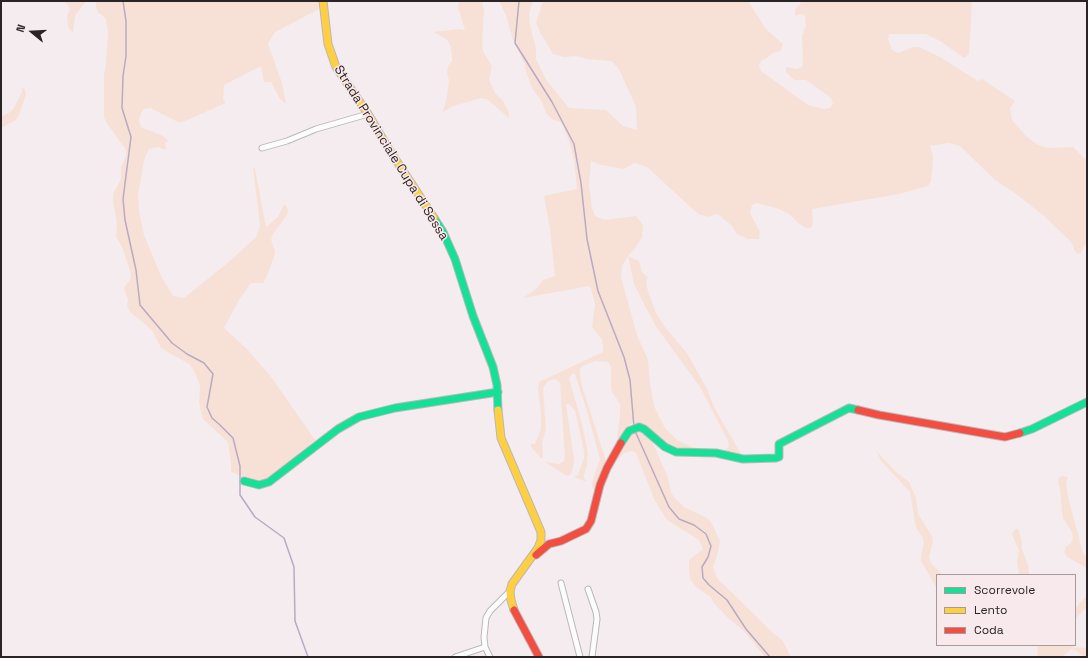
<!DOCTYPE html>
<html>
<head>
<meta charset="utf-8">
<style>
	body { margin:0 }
	#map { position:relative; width:1088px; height:658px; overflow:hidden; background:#f4ecee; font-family:"Space Grotesk",sans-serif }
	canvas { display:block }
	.frame { position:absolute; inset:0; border:2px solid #2a2426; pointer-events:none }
	.legend { position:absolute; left:936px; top:574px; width:140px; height:72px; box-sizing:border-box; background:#f8e9ec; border:1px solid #a69a9d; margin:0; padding:5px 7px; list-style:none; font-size:12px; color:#2a2426 }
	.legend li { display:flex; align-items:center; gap:8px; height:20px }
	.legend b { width:20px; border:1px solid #a69a9d }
	.north { position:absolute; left:12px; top:12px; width:40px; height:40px; -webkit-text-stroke:3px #f8e9ec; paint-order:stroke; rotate:288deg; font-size:11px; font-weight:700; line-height:16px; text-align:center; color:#2a2426 }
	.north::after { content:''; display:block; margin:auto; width:14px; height:18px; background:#2a2426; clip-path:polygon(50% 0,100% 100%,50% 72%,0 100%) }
</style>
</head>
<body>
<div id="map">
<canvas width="1088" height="658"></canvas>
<div class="frame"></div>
<ul class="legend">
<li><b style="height:5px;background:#16e098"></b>Scorrevole</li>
<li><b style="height:5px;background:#ffcf43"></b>Lento</li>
<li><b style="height:5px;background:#f24e42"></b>Coda</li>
</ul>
<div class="north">N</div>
</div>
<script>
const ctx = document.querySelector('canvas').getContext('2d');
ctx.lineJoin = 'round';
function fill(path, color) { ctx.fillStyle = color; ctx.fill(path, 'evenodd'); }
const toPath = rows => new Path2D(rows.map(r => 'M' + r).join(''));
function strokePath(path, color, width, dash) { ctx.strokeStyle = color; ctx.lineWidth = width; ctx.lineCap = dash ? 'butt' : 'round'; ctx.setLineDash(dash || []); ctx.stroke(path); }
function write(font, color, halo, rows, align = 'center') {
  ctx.font = font + ' "Space Grotesk",sans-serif'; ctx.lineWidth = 3; ctx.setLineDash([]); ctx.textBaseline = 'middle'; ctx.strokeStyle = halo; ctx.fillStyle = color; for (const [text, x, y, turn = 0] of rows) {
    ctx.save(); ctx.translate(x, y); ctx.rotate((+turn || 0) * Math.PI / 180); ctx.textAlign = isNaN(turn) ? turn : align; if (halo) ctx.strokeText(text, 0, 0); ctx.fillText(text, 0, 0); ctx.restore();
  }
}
fill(toPath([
	[63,1,86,1,75,16,73,33,68,27,67,15,70,10,68,5],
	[96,1,320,1,321,8,275,32,268,44,282,83,286,104,280,99,271,82,264,82,261,66,224,85,223,99,226,103,219,106,183,122,178,122,150,108,144,109,141,113,139,120,141,127,163,136,168,141,165,143,166,150,158,147,149,149,144,160,138,196,139,212,144,235,161,276,173,296,184,298,231,260,256,237,260,226,253,167,255,169,266,227,278,217,284,204,288,209,287,215,273,234,271,240,275,251,274,257,266,278,263,283,251,283,239,300,224,328,246,348,272,378,315,440,294,460,266,481,260,483,231,472,231,463,228,442,203,419,199,403,200,385,193,369,189,364,161,348,153,332,145,324,130,312,127,306,128,300,124,288,130,280,131,274,122,247,116,237,117,225,113,200,113,194,121,179,121,167,126,156,126,150,106,122,104,117,104,75,106,64,108,31,106,20,103,16,98,13,96,7],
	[459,1,482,1,484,12,482,41,483,51,492,66,489,80,495,93,503,101,509,113,509,118,487,99,481,98,453,106,443,112,447,97,449,80,447,73,448,66,452,61,452,55,450,45,447,40,434,32,459,29,465,30,458,8],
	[499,1,533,1,529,14,530,26,536,48,536,59,547,81,569,108,606,110,623,126,637,130,636,107,619,69,611,61,587,59,576,56,564,57,553,54,541,34,536,23,543,1,748,1,766,29,783,44,780,51,773,53,767,58,761,61,759,66,761,71,808,105,824,109,830,108,833,104,831,98,806,80,794,80,786,72,786,67,797,69,802,67,803,62,802,36,806,26,805,16,802,14,795,16,795,10,802,1,972,1,969,54,964,58,940,41,926,34,889,34,888,39,892,50,898,53,913,47,919,47,940,57,978,81,982,79,1015,101,1010,108,1012,120,1027,137,1038,145,1048,148,1073,147,1087,161,1087,245,1084,246,1081,253,1078,254,1074,250,1073,245,1069,240,1044,216,1015,193,995,180,960,146,949,143,930,146,933,155,933,164,931,181,928,186,899,194,812,209,813,224,811,228,806,228,797,222,789,214,779,209,757,203,752,205,750,213,760,232,759,239,748,239,737,234,732,226,719,215,715,214,708,217,698,214,647,167,634,163,624,169,601,165,591,161,589,184,592,208,595,216,605,220,636,216,643,225,642,237,636,247,628,256,639,261,642,272,646,276,648,277,646,282,647,288,656,313,664,326,687,353,707,389,714,407,741,454,739,456,683,451,669,447,640,424,632,423,629,425,610,460,598,487,595,486,595,492,592,487,592,483,600,459,586,408,575,374,572,374,569,378,582,424,587,447,588,455,587,466,584,474,584,478,587,482,574,477,578,475,579,472,584,458,584,451,575,411,568,403,566,405,574,459,573,467,571,474,568,476,565,475,545,462,559,464,564,461,565,456,560,383,556,379,548,381,543,388,546,429,542,443,543,458,541,458,531,447,531,444,535,444,541,429,541,413,538,389,539,382,603,352,603,346,602,340,592,327,595,304,590,286,523,298,536,289,543,280,555,276,550,229,544,196,577,189,574,160,569,141,562,123,552,119,546,113,542,102,532,88,526,72,525,65,512,37,506,15],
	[628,256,634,284,645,306,657,328,700,387,728,441,729,446,727,449,723,451,692,447,677,440,665,428,654,406,650,383,648,360,637,335,621,277,622,266],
	[595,361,608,362,611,367,611,390,620,404,620,416,617,439,606,461,582,386,580,372,581,367],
	[22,87,25,90,26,95,19,115,16,120,1,128,1,117,10,112,14,108,22,92],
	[639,431,644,434,652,441,667,475,671,492,674,497,684,507,707,518,711,522,720,541,717,556,713,567,717,578,772,632,783,641,791,657,765,657,744,631,728,618,713,602,711,597,696,587,690,579,689,569,689,560,703,549,699,540,667,520,655,501,636,453,632,451,624,453,618,460,617,459,629,436],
	[876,451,896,472,909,482,916,498,918,514,932,536,933,542,929,558,932,564,940,572,941,575,937,575,937,589,921,561,921,555,924,544,923,538,917,529,915,523,910,492,882,462],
	[1063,476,1068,477,1066,483,1068,497,1083,553,1087,557,1087,568,1067,557,1064,552,1066,547,1071,543,1073,538,1072,532,1063,518,1062,512,1060,489,1058,483,1059,477],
	[1015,529,1018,529,1019,531,1022,543,1022,549,1028,565,1029,575,1020,575,1019,574,1017,562,1019,551,1012,534],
	[1087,596,1087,607,1075,619,1075,608],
	[1037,645,1070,645,1073,647,1087,648,1087,657,1083,656,1075,650,1071,649,1062,657,1038,657]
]), '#f7e1d7');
strokePath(toPath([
	[123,1,126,21,126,56,123,76,122,108,131,137,123,199,125,220,136,270,140,305,172,343,187,354,204,363,213,374,207,407,212,418,220,425,233,438,240,466,240,495,255,517,284,538,294,567,295,621,308,657],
	[519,1,515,43,552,102,574,144,581,183,587,239,598,291,624,357,630,380,634,427],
	[635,431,669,507,679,519,694,525,706,534,711,546,708,557,702,567,703,578,709,585,727,600,746,629,770,657]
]), '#baa9c2', 1.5);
const street = toPath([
	[262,148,287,141,316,129,368,114],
	[561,583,580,657],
	[588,589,596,612,597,619,592,657],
	[485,647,490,657],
	[455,657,485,647,484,637,486,618,490,611,510,591]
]);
const fast = toPath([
	[434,218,443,232,455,259,473,316,493,367,497,385,498,410],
	[1020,433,1032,429,1087,402],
	[621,443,629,431,639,427,644,429,665,447,676,452,716,453,743,459,776,458,779,457,779,444,849,408,858,410],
	[244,481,259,485,269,482,338,429,359,417,395,408,498,392]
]);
const slow = toPath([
	[323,1,328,44,336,67,368,114,390,151,434,218],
	[498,410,501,438,541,532,541,540,538,548,512,584,510,591,511,600,514,610]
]);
const jam = toPath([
	[858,410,879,415,1005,437,1020,433],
	[536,555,549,544,561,541,586,529,591,521,600,485,607,468,621,443],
	[514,610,539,657]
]);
strokePath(street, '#bcb7b8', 7);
strokePath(fast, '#bcb7b8', 9);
strokePath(slow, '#bcb7b8', 9);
strokePath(jam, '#bcb7b8', 9);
strokePath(street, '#fdfcfc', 5);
strokePath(fast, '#16e098', 7);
strokePath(slow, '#ffcf43', 7);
strokePath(jam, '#f24e42', 7);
write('13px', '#2a2426', '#f8e9ec', [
	["Strada Provinciale Cupa di Sessa",391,153,58]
]);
</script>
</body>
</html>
